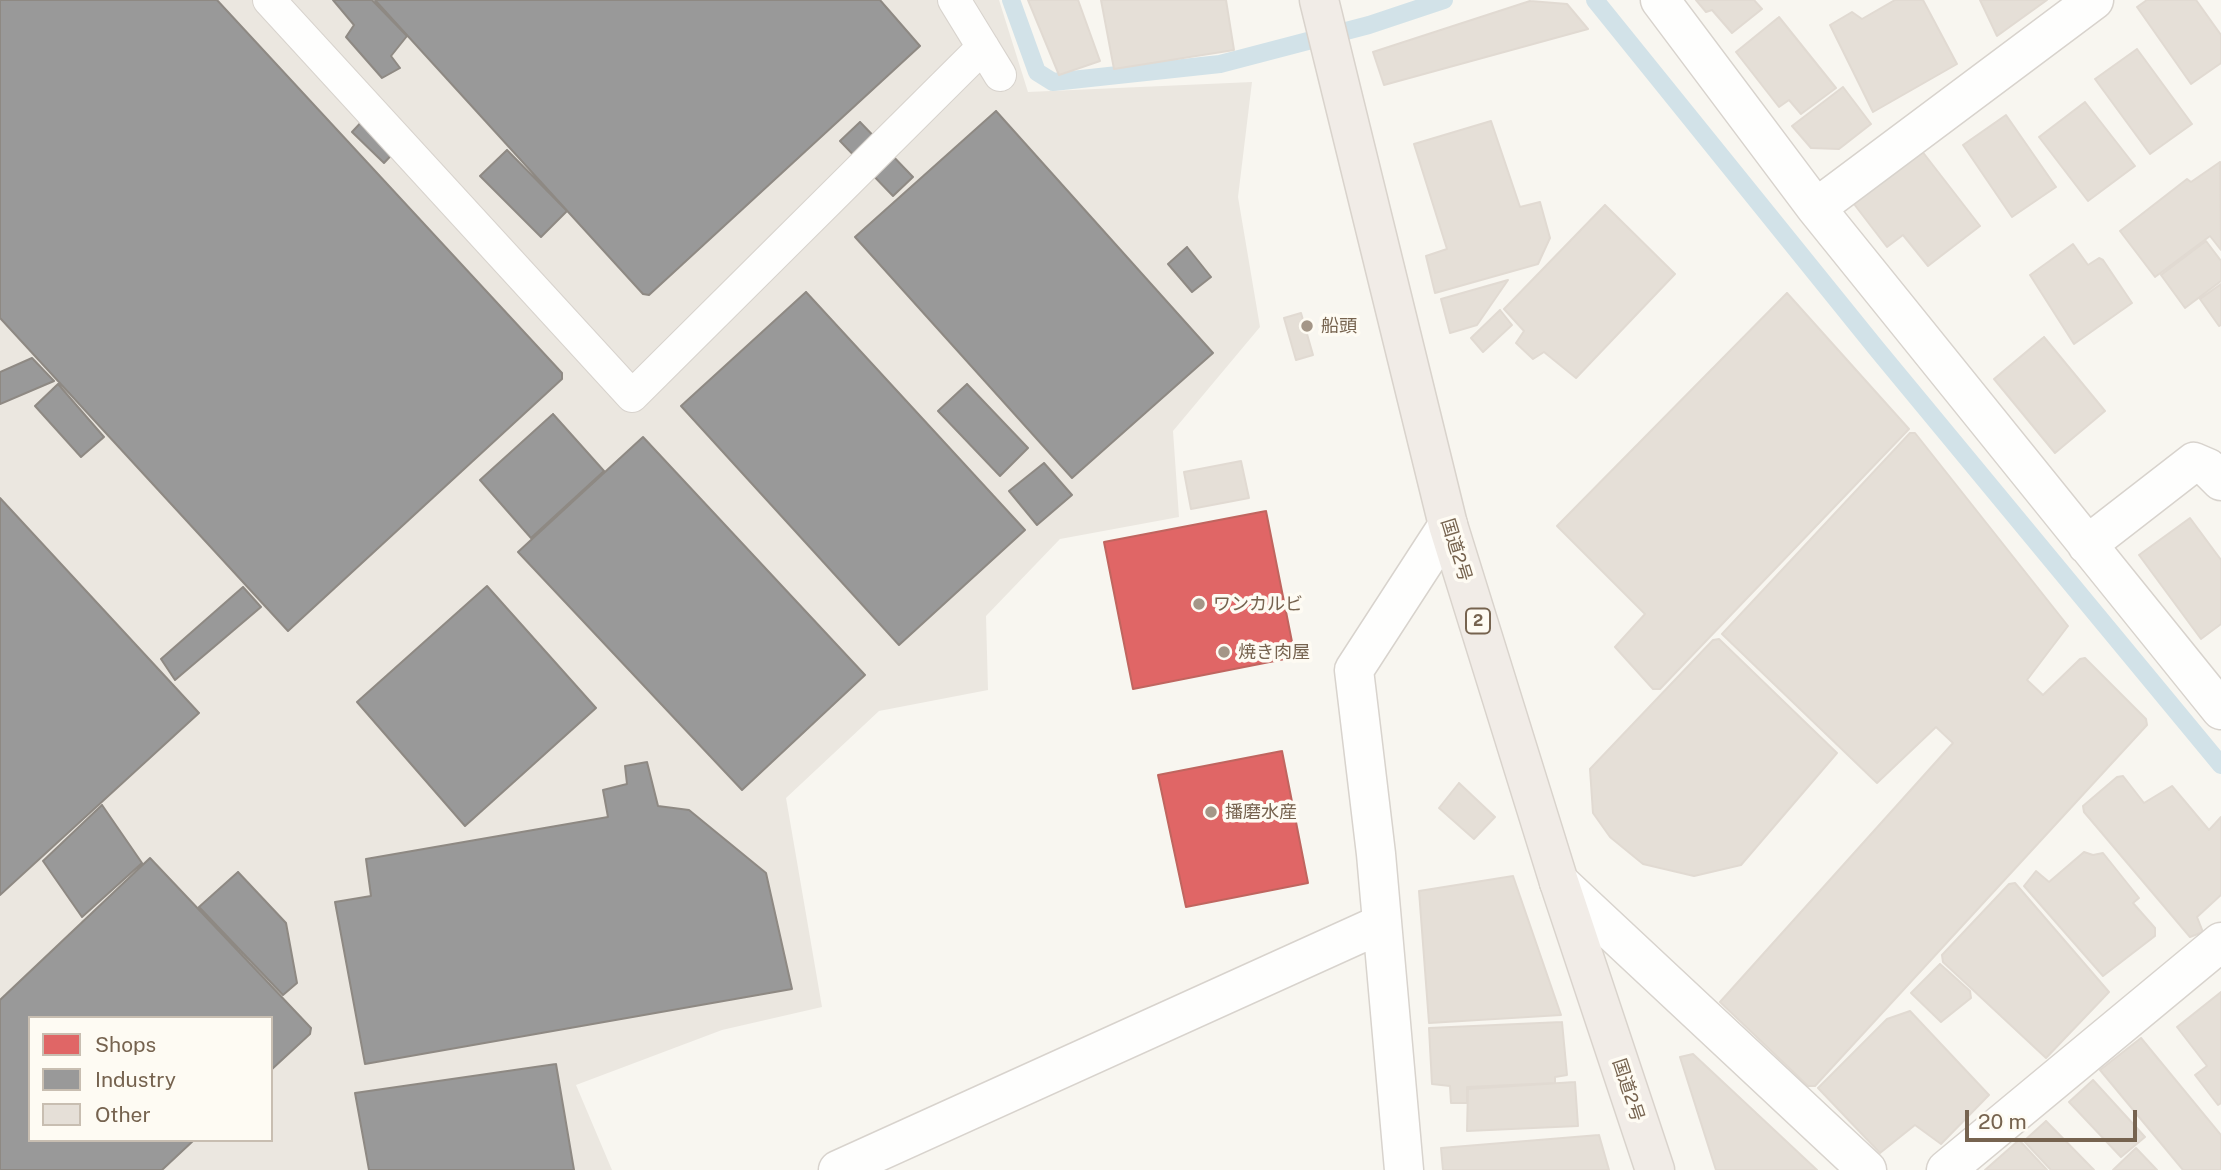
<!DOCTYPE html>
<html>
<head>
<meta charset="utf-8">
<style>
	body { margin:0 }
	#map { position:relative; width:2221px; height:1170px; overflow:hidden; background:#f8f6f0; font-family:"Public Sans",sans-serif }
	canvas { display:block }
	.legend { position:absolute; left:28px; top:1016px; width:245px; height:126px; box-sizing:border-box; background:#fefbf3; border:2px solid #c8beb1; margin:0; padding:9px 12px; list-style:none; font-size:21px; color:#76634f }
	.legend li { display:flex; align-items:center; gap:14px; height:35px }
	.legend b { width:35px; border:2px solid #c8beb1 }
	.scale { position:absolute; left:1965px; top:1110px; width:172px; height:32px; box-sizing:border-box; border:4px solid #76634f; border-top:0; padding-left:9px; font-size:21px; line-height:24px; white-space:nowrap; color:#76634f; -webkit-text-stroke:5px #fefbf3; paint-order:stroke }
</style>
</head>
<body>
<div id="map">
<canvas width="2221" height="1170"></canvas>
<ul class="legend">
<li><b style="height:19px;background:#e06666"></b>Shops</li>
<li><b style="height:19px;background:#999"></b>Industry</li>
<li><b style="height:19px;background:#e5dfd7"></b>Other</li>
</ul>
<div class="scale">20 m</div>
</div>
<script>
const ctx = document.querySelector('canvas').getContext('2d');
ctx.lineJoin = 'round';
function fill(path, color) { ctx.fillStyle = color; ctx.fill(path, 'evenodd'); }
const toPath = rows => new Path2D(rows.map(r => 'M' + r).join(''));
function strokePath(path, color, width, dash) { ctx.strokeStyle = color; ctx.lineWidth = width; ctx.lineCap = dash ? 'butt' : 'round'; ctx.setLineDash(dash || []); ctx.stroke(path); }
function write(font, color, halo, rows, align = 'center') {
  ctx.font = font + ' "Public Sans","Noto Sans JP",sans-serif'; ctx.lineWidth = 7; ctx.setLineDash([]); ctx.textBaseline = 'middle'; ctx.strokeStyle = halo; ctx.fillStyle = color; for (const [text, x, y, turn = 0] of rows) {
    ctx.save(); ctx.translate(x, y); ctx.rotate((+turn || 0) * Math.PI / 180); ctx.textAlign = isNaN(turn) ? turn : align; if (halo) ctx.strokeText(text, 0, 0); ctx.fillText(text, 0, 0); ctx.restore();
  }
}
fill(toPath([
	[0,0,999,0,1028,92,1252,82,1238,197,1260,327,1173,431,1179,517,1060,539,986,616,988,690,879,711,786,798,822,1007,722,1030,576,1085,612,1170,0,1170],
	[30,1018,271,1018,271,1140,30,1140]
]), '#ebe7e0');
const shops = toPath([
	[1266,511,1295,657,1133,689,1104,542,1266,511],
	[1282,751,1308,883,1186,907,1158,775,1282,751]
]);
fill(shops, '#e06666');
strokePath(shops, '#c0655f', 2);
const industry = toPath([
	[0,0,217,0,562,373,562,379,288,631,0,318,0,0],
	[333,0,372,0,407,36,391,56,400,68,382,78,346,37,354,25,333,0],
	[375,0,880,0,920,46,649,295,643,294,375,0],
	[996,111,1213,353,1072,478,855,237,996,111],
	[366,117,399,147,384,163,352,132,366,117],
	[860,122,913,177,893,196,840,141,860,122],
	[507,150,567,211,541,237,480,176,507,150],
	[1187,247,1211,277,1192,292,1168,264,1187,247],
	[806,292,1025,530,899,645,681,406,806,292],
	[32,358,54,381,0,404,0,372,32,358],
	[58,384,104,437,81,457,35,406,58,384],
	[967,384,1028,448,1000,476,938,411,967,384],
	[553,414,604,471,531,538,480,480,553,414],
	[643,437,865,675,742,790,518,552,643,437],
	[1044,463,1072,495,1037,525,1009,491,1044,463],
	[0,498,199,713,0,895,0,498],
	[487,586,596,708,465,826,357,702,487,586],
	[243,587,261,607,175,680,161,659,243,587],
	[647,762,658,806,689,810,766,873,792,989,365,1064,335,902,371,896,366,859,608,817,603,790,627,784,625,766,647,762],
	[102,805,142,863,82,917,43,861,102,805],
	[150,858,311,1028,310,1034,271,1070,271,1018,30,1018,30,1140,194,1140,162,1170,0,1170,0,1000,150,858],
	[238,872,286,923,297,983,283,995,199,907,238,872],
	[556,1064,574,1170,369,1170,355,1093,556,1064]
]);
fill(industry, '#999');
strokePath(industry, '#8e8983', 2);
strokePath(toPath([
	[1011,0,1037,72,1053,82,1220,64,1369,25,1444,0],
	[1595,0,1876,348,2221,765]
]), '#d2e2e8', 18);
const building = toPath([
	[1028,0,1078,0,1100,61,1059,75,1028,0],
	[1101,0,1226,0,1234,50,1114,69,1101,0],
	[1696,0,1754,0,1762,9,1732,33,1712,10,1706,12,1696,0],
	[1895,0,1923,0,1957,64,1873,112,1830,25,1852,12,1862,19,1895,0],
	[1980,0,2047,0,1997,36,1980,0],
	[2147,0,2196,0,2221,35,2221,63,2191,84,2137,7,2147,0],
	[1530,1,1567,4,1588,29,1384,85,1373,52,1530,1],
	[1779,17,1836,88,1801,114,1789,100,1779,107,1736,52,1779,17],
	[2137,49,2192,124,2150,154,2095,79,2137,49],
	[1843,87,1871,124,1839,149,1811,148,1792,126,1843,87],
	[2085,102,2135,166,2088,201,2039,137,2085,102],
	[2006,115,2056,187,2012,217,1963,145,2006,115],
	[1491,121,1520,207,1540,202,1550,238,1538,264,1435,293,1426,256,1447,249,1414,144,1491,121],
	[1918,146,1980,226,1928,266,1903,235,1887,247,1854,204,1918,146],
	[2220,162,2221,250,2210,236,2155,277,2120,231,2187,179,2191,182,2220,162],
	[1605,205,1675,274,1576,378,1544,352,1533,359,1516,343,1524,331,1504,309,1605,205],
	[2206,241,2221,261,2221,281,2185,308,2161,275,2206,241],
	[2073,244,2088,265,2099,258,2103,260,2132,303,2074,344,2030,275,2073,244],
	[1508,280,1477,325,1450,333,1441,299,1508,280],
	[2221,284,2221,325,2219,326,2200,299,2221,284],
	[1787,293,1909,429,1660,689,1653,689,1615,647,1645,614,1557,526,1787,293],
	[1500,310,1512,325,1483,352,1471,338,1500,310],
	[1301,313,1313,355,1296,360,1284,318,1301,313],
	[2044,337,2105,411,2055,453,1994,379,2044,337],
	[1910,433,1915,433,2068,626,2027,680,2043,695,2080,659,2085,658,2146,719,2147,725,1815,1086,1808,1086,1720,1002,1953,743,1936,727,1877,783,1722,634,1910,433],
	[1241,461,1249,498,1191,509,1184,472,1241,461],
	[2190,518,2221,560,2221,624,2201,639,2139,555,2190,518],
	[1719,639,1837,753,1741,865,1694,876,1643,864,1610,837,1593,813,1590,769,1713,640,1719,639],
	[2123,776,2144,803,2172,786,2209,830,2221,817,2221,895,2197,917,2203,932,2190,937,2084,812,2083,806,2117,777,2123,776],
	[1459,783,1495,817,1474,839,1439,808,1459,783],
	[2084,852,2093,855,2103,853,2139,898,2133,903,2155,928,2155,936,2103,976,2024,886,2036,871,2049,882,2084,852],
	[1513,876,1561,1015,1429,1023,1419,891,1513,876],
	[2015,883,2109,992,2046,1058,1943,962,1942,955,2009,884,2015,883],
	[1940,964,1970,991,1971,998,1941,1022,1911,993,1940,964],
	[2221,992,2221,1103,2218,1105,2195,1075,2207,1066,2177,1027,2221,992],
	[1910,1011,1989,1095,1941,1144,1915,1125,1880,1153,1818,1088,1887,1019,1910,1011],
	[1562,1022,1567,1075,1555,1077,1555,1083,1467,1087,1467,1103,1451,1103,1450,1086,1432,1084,1429,1028,1562,1022],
	[2141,1038,2221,1135,2221,1170,2183,1170,2100,1070,2141,1038],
	[1693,1054,1817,1170,1716,1170,1680,1057,1693,1054],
	[2093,1080,2145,1137,2121,1157,2069,1102,2093,1080],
	[1575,1082,1578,1126,1467,1131,1468,1089,1575,1082],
	[2046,1121,2094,1170,2051,1170,2024,1141,2046,1121],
	[1599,1135,1609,1170,1443,1170,1441,1148,1599,1135],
	[2019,1140,2047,1170,1985,1170,2019,1140],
	[2136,1148,2157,1170,2113,1170,2136,1148]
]);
fill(building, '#e5dfd7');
strokePath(building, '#e1dad2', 2);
const lane = toPath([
	[269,0,632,396,983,47],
	[954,0,1000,75]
]);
const street = toPath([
	[1660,0,1816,208,2221,710],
	[1816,208,2094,0],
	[2087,545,2194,462,2208,468,2221,481],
	[1559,882,1867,1170],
	[838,1170,1381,924],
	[1404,1170,1376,854,1354,670,1448,525],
	[1946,1170,2221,942]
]);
const highway = toPath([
	[1319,0,1448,525,1559,882,1655,1170]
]);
strokePath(lane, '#d8d3cd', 34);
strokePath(street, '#d8d3cd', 41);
strokePath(highway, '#d9d3cc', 41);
strokePath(lane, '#fefefd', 32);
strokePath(street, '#fefefd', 38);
strokePath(highway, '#f1ece7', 38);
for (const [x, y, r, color] of [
	[1307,326,7,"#a49687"],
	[1199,604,7,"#a49687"],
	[1224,652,7,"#a49687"],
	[1211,812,7,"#a49687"]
]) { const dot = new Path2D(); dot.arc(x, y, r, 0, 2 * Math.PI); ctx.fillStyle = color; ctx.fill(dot); strokePath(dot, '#fefbf3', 2.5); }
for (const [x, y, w] of [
	[1478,621,24]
]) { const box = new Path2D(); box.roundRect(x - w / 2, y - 12.5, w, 25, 5); ctx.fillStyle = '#fefbf3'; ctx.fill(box); strokePath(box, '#76634f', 2); }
write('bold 16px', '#76634f', null, [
	["2",1478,621]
]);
write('18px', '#76634f', '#fefbf3', [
	["船頭",1321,326],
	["ワンカルビ",1213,604],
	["焼き肉屋",1238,652],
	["播磨水産",1225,812]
], 'left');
write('18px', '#76634f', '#fefbf3', [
	["国道2号",1456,550,73],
	["国道2号",1628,1090,72]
]);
</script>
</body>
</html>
